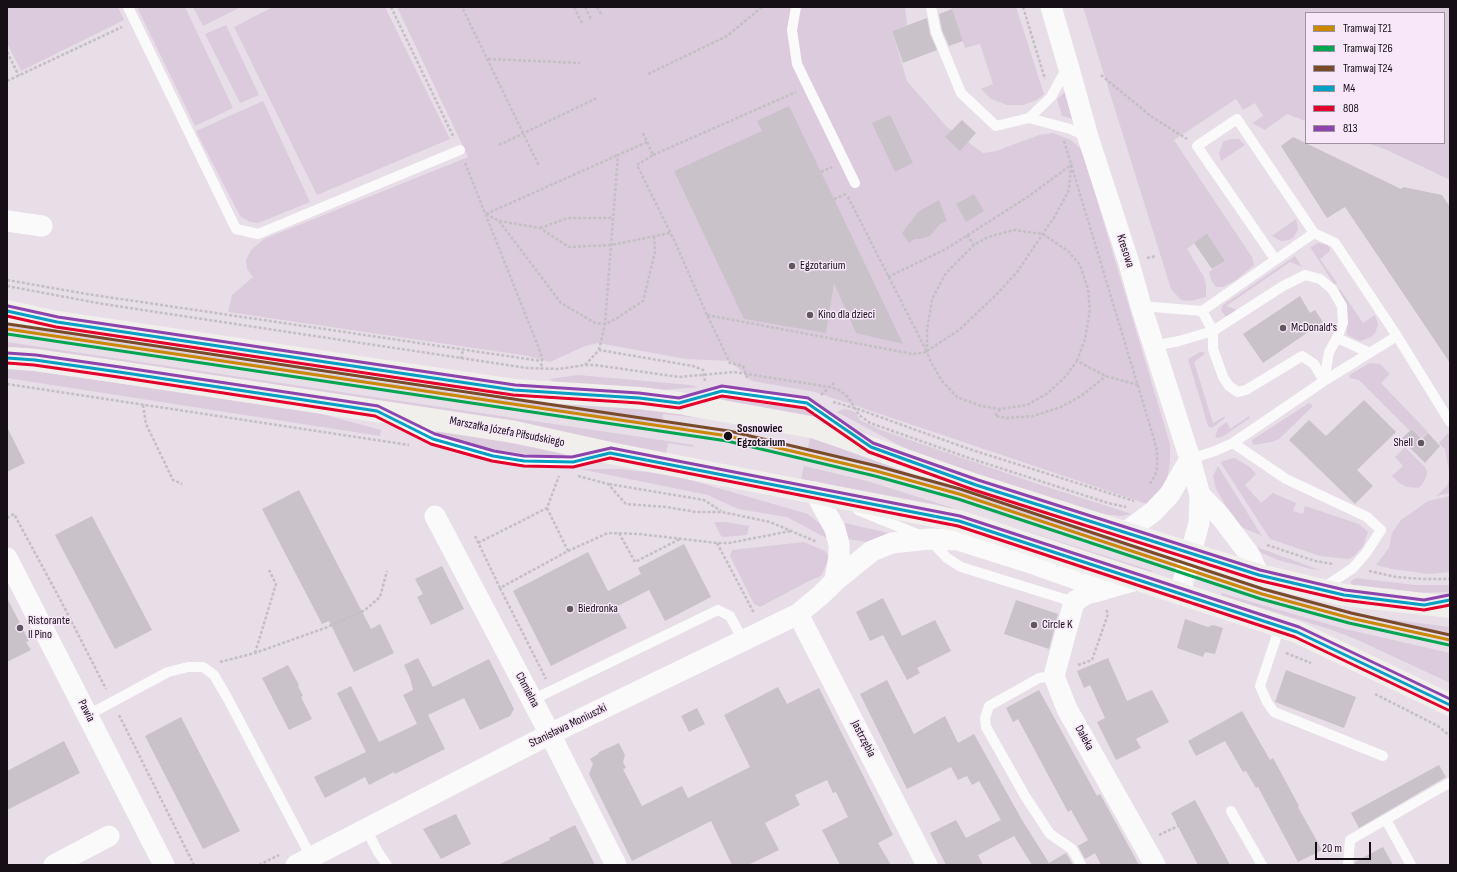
<!DOCTYPE html>
<html>
<head>
<meta charset="utf-8">
<style>
	body { margin:0 }
	#map { position:relative; width:1457px; height:872px; overflow:hidden; background:#e7dee7; font-family:"Sofia Sans Condensed",sans-serif }
	canvas { display:block }
	.frame { position:absolute; inset:0; border:8px solid #161016; pointer-events:none }
	.legend { position:absolute; left:1305px; top:12px; width:140px; height:132px; box-sizing:border-box; background:#f8e7f9; border:1px solid #9e919e; margin:0; padding:5px 7px; list-style:none; font-size:12px; color:#161016 }
	.legend li { display:flex; align-items:center; gap:8px; height:20px }
	.legend b { width:20px; border:1px solid #9e919e }
	.scale { position:absolute; left:1315px; top:842px; width:56px; height:18px; box-sizing:border-box; border:2px solid #161016; border-top:0; padding-left:5px; font-size:12px; line-height:14px; white-space:nowrap; color:#161016; -webkit-text-stroke:3px #f8e7f9; paint-order:stroke }
</style>
</head>
<body>
<div id="map">
<canvas width="1457" height="872"></canvas>
<div class="frame"></div>
<ul class="legend">
<li><b style="height:5px;background:#ca8804"></b>Tramwaj T21</li>
<li><b style="height:5px;background:#00a651"></b>Tramwaj T26</li>
<li><b style="height:5px;background:#7a4b2a"></b>Tramwaj T24</li>
<li><b style="height:5px;background:#01a1c5"></b>M4</li>
<li><b style="height:5px;background:#e4002b"></b>808</li>
<li><b style="height:5px;background:#8e44ad"></b>813</li>
</ul>
<div class="scale">20 m</div>
</div>
<script>
const ctx = document.querySelector('canvas').getContext('2d');
ctx.lineJoin = 'round';
function fill(path, color) { ctx.fillStyle = color; ctx.fill(path, 'evenodd'); }
const toPath = rows => new Path2D(rows.map(r => 'M' + r).join(''));
function strokePath(path, color, width, dash) { ctx.strokeStyle = color; ctx.lineWidth = width; ctx.lineCap = dash ? 'butt' : 'round'; ctx.setLineDash(dash || []); ctx.stroke(path); }
function write(font, color, halo, rows, align = 'center') {
  ctx.font = font + ' "Sofia Sans Condensed",sans-serif'; ctx.lineWidth = 3; ctx.setLineDash([]); ctx.textBaseline = 'middle'; ctx.strokeStyle = halo; ctx.fillStyle = color; for (const [text, x, y, turn = 0] of rows) {
    ctx.save(); ctx.translate(x, y); ctx.rotate((+turn || 0) * Math.PI / 180); ctx.textAlign = isNaN(turn) ? turn : align; if (halo) ctx.strokeText(text, 0, 0); ctx.fillText(text, 0, 0); ctx.restore();
  }
}
fill(toPath([
	[7,7,118,7,124,20,21,71,7,43],
	[137,7,185,7,233,108,195,126],
	[193,7,241,7,203,26],
	[273,7,385,7,450,139,317,195,234,27],
	[397,7,905,7,907,25,892,31,907,81,946,126,983,153,996,151,1039,135,1053,133,1071,140,1082,150,1170,444,1170,463,1166,484,1150,505,815,392,752,381,730,361,686,359,598,343,585,346,550,362,528,356,228,312,232,295,253,277,247,269,246,260,251,250,264,239,468,157],
	[951,7,1016,7,1044,94,1037,100,1023,105,1007,105,991,99,981,89,993,84,980,44,965,48],
	[1083,7,1450,7,1450,180,1387,150,1367,143,1444,143,1444,13,1306,13,1306,121,1287,114,1265,130,1252,123,1263,116,1255,103,1243,110,1236,99,1174,140,1252,257,1254,265,1236,280,1223,287,1216,287,1211,280,1209,272,1225,261,1207,233,1187,249,1204,277,1206,285,1206,297,1190,301,1181,300,1171,289],
	[226,25,259,95,240,103,205,34],
	[1066,91,1073,119,1062,116,1057,99],
	[263,101,310,202,258,223,250,222,240,216,196,131],
	[1234,139,1239,139,1245,145,1221,161,1219,153,1223,142,1226,140],
	[1296,219,1298,229,1294,237,1289,240,1281,241,1272,236],
	[1318,243,1328,245,1330,249,1329,252,1320,259,1337,283,1334,284,1310,247],
	[1295,256,1302,267,1290,262,1226,306,1240,311,1228,317,1225,316,1221,310,1223,305],
	[1340,289,1363,323,1375,315,1378,325,1375,333,1371,337,1360,341,1347,335,1346,311,1338,290],
	[7,322,57,332,690,415,691,417,663,414,662,423,688,427,687,430,7,327],
	[7,342,694,445,693,447,668,443,666,454,502,420,28,348,7,347],
	[1200,352,1203,352,1205,354,1194,362,1213,423,1225,416,1224,419,1212,428,1208,426,1188,359],
	[1370,363,1380,364,1390,374,1381,383,1428,432,1422,438,1412,428,1410,431,1359,380,1350,378,1349,375],
	[7,368,30,370,318,413,381,430,380,436,7,378],
	[578,375,690,385,699,387,662,390,553,382,550,379],
	[730,396,802,407,813,412,817,415,815,417,721,401,721,397],
	[1309,403,1312,405,1312,407,1279,439,1271,442,1253,445,1252,443,1252,440],
	[843,409,850,410,855,412,860,420,881,430,1041,485,1132,514,1121,516,1101,514,970,472,910,451,837,412],
	[1249,416,1250,418,1222,437,1215,438,1218,428,1227,422,1230,429],
	[438,429,563,453,566,456,565,458,545,457,474,446,436,435,435,434],
	[1448,433,1450,437,1450,493,1436,496,1447,486,1450,477,1445,449,1439,443],
	[810,438,852,452,947,487,1157,554,1159,557,932,484,852,461,807,451],
	[1405,447,1425,467,1427,472,1426,477,1422,485,1418,488,1407,487,1399,483,1392,476,1403,466,1395,457],
	[1234,458,1250,467,1256,474,1245,485,1261,503,1273,493,1296,503,1293,511,1303,514,1305,506,1359,524,1368,532,1363,546,1354,556,1349,559,1320,556,1270,539,1221,463,1223,461],
	[804,466,867,481,1153,571,1151,572,938,505,801,479],
	[1218,466,1262,536,1237,525,1216,489,1213,476],
	[580,469,621,469,673,475,808,514,819,523,828,533,830,540,787,517,738,509,708,495],
	[1450,496,1450,572,1429,574,1392,569,1376,565,1389,548,1392,533,1401,520,1428,501],
	[714,522,725,522,749,526,747,535,724,537,721,536],
	[845,523,901,536,876,543,847,539,843,526],
	[804,542,825,551,827,554,829,559,821,576,809,581,760,607,754,604,730,556,732,550],
	[1254,546,1320,570,1311,569,1278,560,1262,553],
	[1228,577,1286,595,1380,618,1450,627,1450,637,1296,601,1225,578],
	[1356,578,1415,585,1450,585,1450,592,1419,593,1353,585,1351,584,1351,581],
	[1221,593,1345,629,1450,653,1450,683,1358,640,1329,629,1222,596]
]), '#dccbdd');
fill(toPath([
	[952,9,963,41,949,46,942,30,939,14],
	[927,18,930,34,937,50,903,63,892,31],
	[789,106,834,199,903,344,856,333,834,283,826,333,744,319,674,171,762,131,757,121],
	[890,115,913,163,895,172,872,123],
	[962,120,976,133,960,151,945,137],
	[1293,137,1401,189,1403,187,1442,195,1450,207,1450,363,1345,207,1327,218,1281,146],
	[974,194,984,211,966,222,956,204],
	[939,200,947,221,940,224,930,236,920,239,915,239,909,243,902,233,918,212],
	[1207,233,1225,261,1212,269,1194,243],
	[1300,296,1310,313,1315,310,1323,322,1263,363,1243,334],
	[1364,400,1396,432,1357,470,1373,486,1355,504,1289,440,1309,420,1326,436],
	[7,427,25,463,7,472],
	[1412,429,1422,439,1428,433,1440,446,1425,463,1401,439],
	[299,490,371,629,380,624,394,653,354,672,329,621,322,624,262,509],
	[92,516,152,630,115,649,55,535],
	[684,544,711,597,665,621,649,590,616,607,627,628,551,666,513,591,588,552,608,591,641,574,638,568],
	[442,566,464,609,431,625,417,597,423,594,415,579],
	[7,598,29,641,26,642,31,650,7,662],
	[883,598,902,636,935,620,951,651,917,668,920,673,907,680,883,635,870,641,856,612],
	[1016,600,1058,614,1049,649,1004,634],
	[1185,619,1208,627,1213,625,1223,628,1215,654,1205,652,1203,657,1177,648],
	[418,658,433,687,489,659,514,709,510,716,480,730,464,698,428,715,445,749,395,774,394,772,369,785,365,777,325,798,314,777,366,752,337,693,351,686,379,742,417,724,403,695,413,690,410,678,404,665],
	[1108,658,1127,701,1152,690,1169,722,1136,739,1141,748,1116,760,1097,722,1105,718,1090,685,1084,688,1077,671],
	[288,665,299,685,298,686,303,696,301,697,312,719,289,730,262,678],
	[1286,670,1356,697,1344,728,1275,702],
	[887,680,914,734,945,716,958,743,974,734,1022,820,1049,863,1066,853,1073,865,1032,865,1014,836,978,855,983,865,946,865,930,833,956,820,966,838,1001,820,979,781,972,785,967,776,958,780,951,767,907,789,860,694],
	[778,687,787,704,819,688,893,835,878,843,891,865,840,865,822,830,848,817,836,792,833,793,827,780,795,795,800,805,765,823,779,850,748,865,732,865,711,821,632,861,589,774,593,764,590,759,598,754,599,752,619,743,625,755,623,762,626,768,623,769,642,806,682,786,688,798,750,767,724,715],
	[1039,690,1097,796,1100,794,1139,865,1101,865,1095,853,1085,859,1078,846,1088,840,1071,810,1068,812,1018,719,1013,722,1006,708],
	[697,708,705,724,689,732,681,716],
	[1242,711,1270,760,1273,758,1299,806,1298,807,1322,850,1298,862,1258,787,1256,788,1246,771,1243,772,1225,741,1196,756,1188,741],
	[181,717,240,831,203,849,145,736],
	[64,741,80,773,7,810,7,771],
	[1439,765,1446,777,1359,828,1351,813],
	[1195,800,1221,848,1230,865,1198,865,1171,813],
	[456,814,471,844,441,859,423,829],
	[575,825,595,865,498,865,550,840,549,838],
	[1383,847,1393,865,1355,865,1355,862]
]), '#c9c2c9');
strokePath(toPath([
	[391,7,454,138],
	[574,7,582,23],
	[585,7,591,19],
	[597,7,601,14],
	[1023,7,1045,79],
	[463,9,539,166],
	[7,52,19,76],
	[488,59,580,63],
	[648,74,727,36,762,7],
	[1101,75,1152,117,1187,139],
	[7,81,122,27],
	[643,133,653,155,637,165,675,242,707,315,730,363,743,366,748,380],
	[1064,141,1154,439,1157,451,1157,467,1155,476,1149,485],
	[499,145,597,98],
	[653,155,796,92],
	[465,163,540,351,542,359,541,369],
	[821,172,832,167],
	[834,199,846,194],
	[486,214,499,221,540,228,569,247,611,245,670,233],
	[486,214,618,155],
	[499,221,561,303,595,323,605,324,614,320,643,301,655,252,654,236],
	[540,228,568,218,613,218],
	[967,235,974,245],
	[1147,258,1156,256],
	[888,277,946,249,1029,196,1071,165,1069,190,1055,216,1017,272,997,294,959,330,927,351],
	[7,280,87,294,541,361],
	[7,286,103,304,527,368,558,369,585,365,595,365,679,377,734,372,830,387,839,390,848,397,859,415,870,423,969,458,1108,503,1126,507],
	[707,315,913,354,927,352,847,195],
	[599,350,605,324,618,155,647,142],
	[461,359,463,350],
	[1077,361,1085,339,1090,310,1088,289,1080,265,1068,251,1043,234,1014,230,988,237,974,245,946,273,932,299,927,331,927,352,931,362,942,381,957,397,981,406,1000,409,1027,405,1048,393,1066,376,1077,361,1106,376,1138,385],
	[585,365,599,350,693,366,703,370,705,381],
	[7,384,409,445],
	[821,395,835,382],
	[833,402,855,408,969,449,1134,501],
	[143,405,146,424,173,480,182,484],
	[1000,409,995,416,1007,418,1033,416,1061,407,1081,396,1106,376],
	[578,476,608,484,626,504,666,507,696,512,722,512,770,522,817,542],
	[609,484,704,500,721,511],
	[547,508,568,551],
	[7,518,14,514,61,601,106,689],
	[619,533,635,562,680,539],
	[475,536,500,588,568,551,608,533,639,534,717,543,729,543,791,531],
	[478,543,547,508,559,476],
	[717,543,754,613],
	[1267,545,1315,561,1333,564],
	[1369,571,1396,577,1423,579,1450,579],
	[500,588,546,679],
	[255,653,276,584,269,570],
	[1286,653,1311,663],
	[220,662,255,653,325,628,365,610,380,597,387,571],
	[1078,665,1092,660,1108,614,1106,609],
	[1375,694,1438,726,1450,736],
	[119,715,194,865],
	[1159,835,1178,826],
	[259,865,279,855]
]), '#c2c0c2', 2.5, [3, 2]);
strokePath(toPath([
	[128,7,236,229,258,234,460,150],
	[796,7,792,30,797,64,855,183],
	[931,7,936,32,961,93,996,126,1029,118,1051,97,1068,66],
	[1029,118,1070,129,1088,137],
	[1275,259,1197,146,1237,119,1314,233,1335,243,1397,336,1450,422],
	[1141,306,1202,311,1314,233],
	[1202,311,1213,331,1213,349,1223,377,1229,386,1238,392,1246,390,1302,356,1314,364,1324,381],
	[1337,338,1370,353],
	[1154,346,1179,341,1213,331,1283,286,1305,275,1320,279,1332,289,1342,306,1343,323,1337,338,1329,352,1324,381],
	[691,400,722,391,807,403,848,431],
	[398,422,433,439,493,456,524,461,573,462,599,456],
	[1233,443,1286,479,1367,517,1381,530,1366,553,1353,568,1323,588],
	[1190,459,1215,451,1233,443,1324,381,1397,336],
	[858,510,929,539,947,558,961,567,1074,602],
	[1280,626,1260,686,1267,702,1274,712,1383,756],
	[1054,676,1039,678,989,706,985,718,986,727,1025,796,1050,834,1072,849,1081,865],
	[532,700,718,610,730,616,743,640],
	[88,715,168,672,188,667,203,667,214,675,228,699,311,857],
	[1231,811,1262,865],
	[1386,820,1411,865],
	[366,829,378,852,387,865],
	[1348,865,1350,840,1449,783]
]), '#fbfafb', 10);
strokePath(toPath([
	[1051,7,1068,65,1088,137,1129,263,1141,306,1190,459,1200,495,1199,523,1180,593],
	[7,221,42,226],
	[815,492,835,529,839,544,839,556,835,581],
	[1200,495,1221,517,1249,554,1259,575],
	[435,516,550,734,616,865],
	[1126,532,1153,512,1170,494,1190,459],
	[7,558,164,865],
	[1105,589,1086,594,1074,602,1054,676,1067,709,1155,865],
	[798,614,927,865],
	[54,865,109,836],
	[296,865,550,734,798,614,822,594,835,581,872,551,892,543,929,539,958,540,1031,563,1105,589,1137,580]
]), '#fbfafb', 21);
strokePath(toPath([
	[7,311,57,322,392,372,514,390,639,398,679,403,816,428,976,485,1259,575,1344,595,1450,607],
	[7,358,35,360,119,372,515,432,610,453,959,521,1297,632,1450,705]
]), '#f1efec', 22);
strokePath(toPath([
	[7,311,57,322,514,390,639,398,679,403,722,391,807,403,871,447,976,485,1259,575,1344,595,1424,605,1450,600],
	[7,358,35,360,119,372,377,411,433,439,493,456,524,461,573,462,610,453,959,521,1297,632,1450,705]
]), '#01a1c5', 3);
strokePath(toPath([
	[7,316,56,327,513,395,639,403,679,408,722,396,805,408,869,452,974,490,1257,580,1343,600,1424,610,1450,605],
	[7,363,34,365,118,377,375,416,431,444,492,461,524,466,573,467,610,458,958,526,1295,637,1448,710]
]), '#e4002b', 3);
strokePath(toPath([
	[8,306,58,317,515,385,639,393,679,398,722,386,808,398,873,443,978,480,1260,570,1345,590,1424,600,1449,595],
	[7,353,36,355,120,367,378,406,435,434,494,451,524,456,572,457,611,448,960,516,1299,627,1450,699]
]), '#8e44ad', 3);
strokePath(toPath([
	[7,329,728,436,876,471,959,494,1262,594,1350,618,1450,640]
]), '#ca8804', 3);
strokePath(toPath([
	[7,334,727,441,875,476,958,499,1261,599,1349,623,1449,645]
]), '#00a651', 3);
strokePath(toPath([
	[8,324,729,431,877,466,960,489,1263,589,1351,613,1450,635]
]), '#7a4b2a', 3);
for (const [x, y, r, color] of [
	[792,266,4,"#5f585f"],
	[810,315,4,"#5f585f"],
	[1283,328,4,"#5f585f"],
	[728,436,5,"#161016"],
	[1421,443,4,"#5f585f"],
	[570,609,4,"#5f585f"],
	[1034,625,4,"#5f585f"],
	[20,628,4,"#5f585f"]
]) { const dot = new Path2D(); dot.arc(x, y, r, 0, 2 * Math.PI); ctx.fillStyle = color; ctx.fill(dot); strokePath(dot, '#f8e7f9', 1.5); }
write('12px', '#161016', '#f8e7f9', [
	["Kresowa",1125,251,72],
	["Marszałka Józefa Piłsudskiego",507,432,11],
	["Chmielna",527,690,62],
	["Pawia",86,711,63],
	["Stanisława Moniuszki",568,726,-26],
	["Daleka",1084,738,61],
	["Jastrzębia",863,739,63]
]);
write('12px', '#161016', '#f8e7f9', [
	["Egzotarium",800,266],
	["Kino dla dzieci",818,315],
	["McDonald's",1291,328],
	["Shell",1413,443,"right"],
	["Biedronka",578,609],
	["Ristorante",28,621],
	["Il Pino",28,635],
	["Circle K",1042,625]
], 'left');
write('bold 12px', '#161016', '#f8e7f9', [
	["Sosnowiec",737,429],
	["Egzotarium",737,443]
], 'left');
</script>
</body>
</html>
